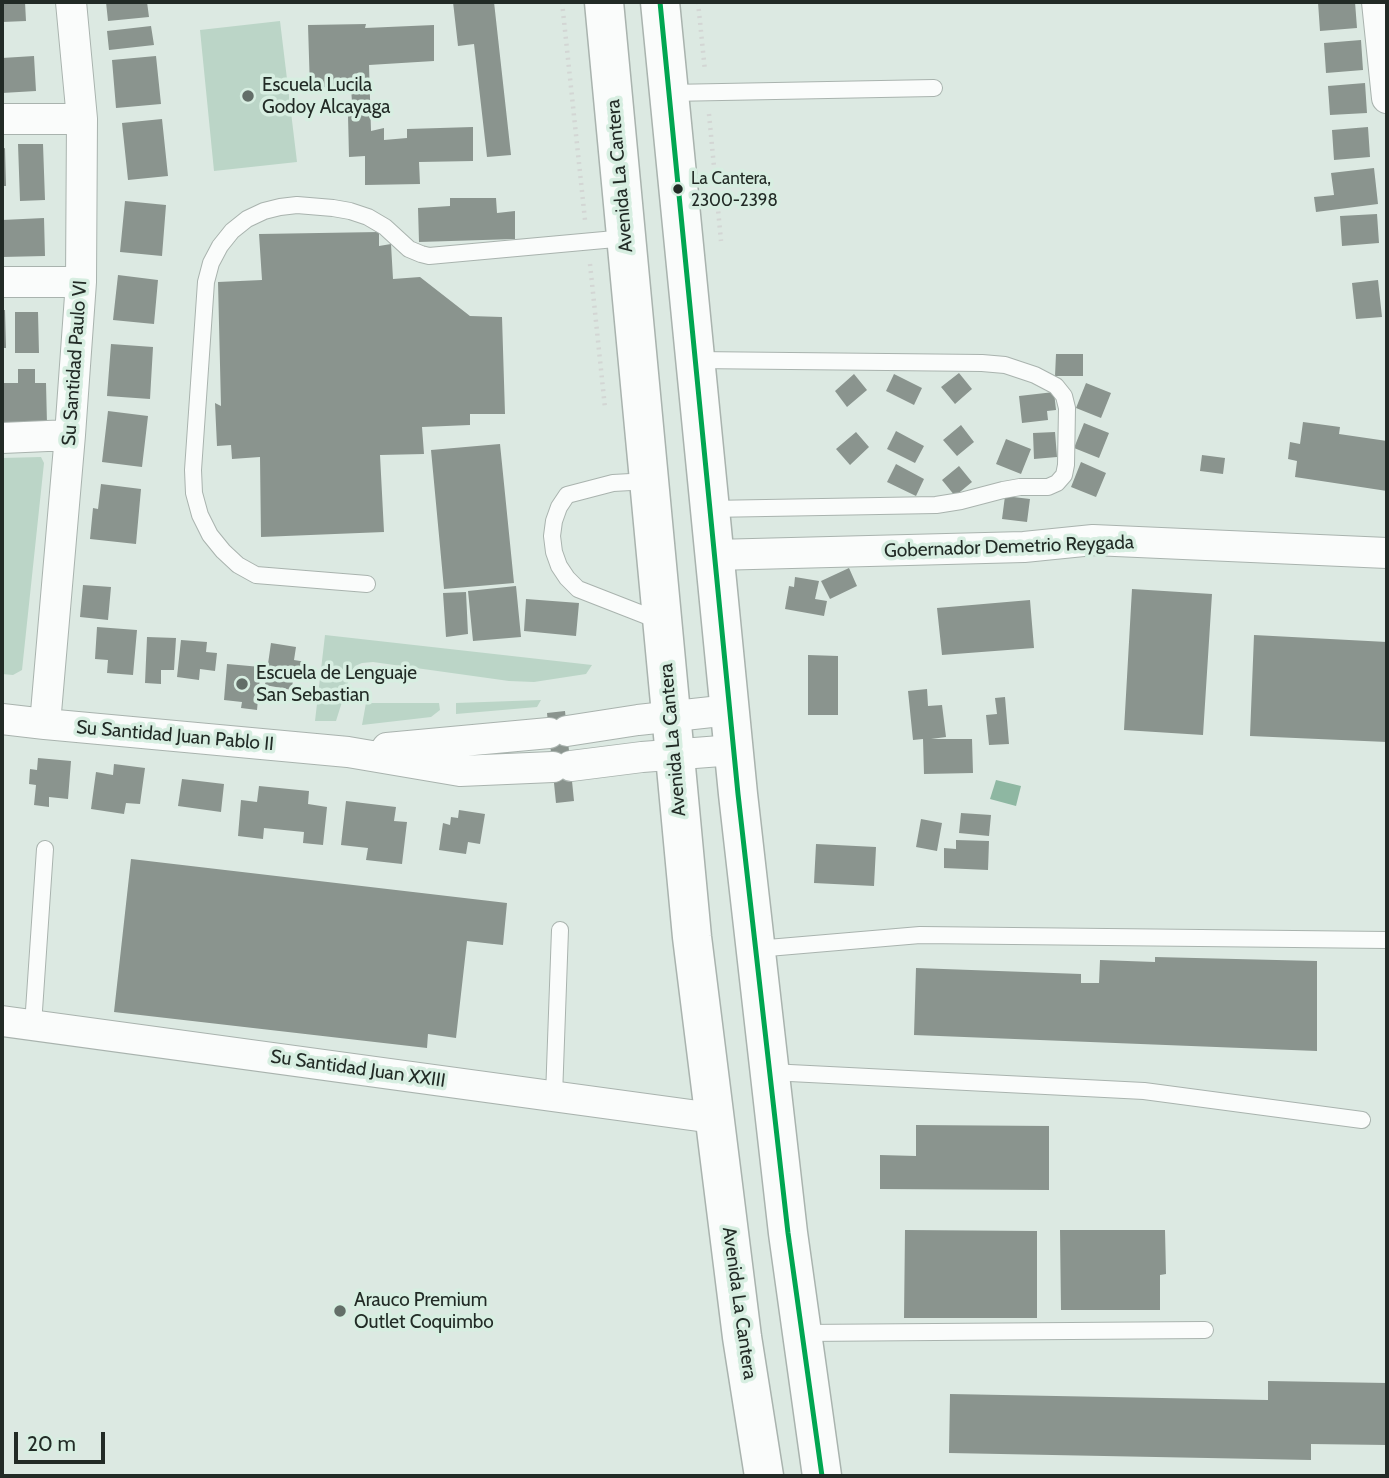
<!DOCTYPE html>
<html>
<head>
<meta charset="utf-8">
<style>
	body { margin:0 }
	#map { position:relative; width:1389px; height:1478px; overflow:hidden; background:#dce9e2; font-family:Cabin,sans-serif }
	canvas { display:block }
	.frame { position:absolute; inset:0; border:4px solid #222b26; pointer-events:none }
	.scale { position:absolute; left:14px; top:1432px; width:91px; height:32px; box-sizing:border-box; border:4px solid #222b26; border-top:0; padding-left:9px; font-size:21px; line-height:24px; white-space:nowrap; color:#222b26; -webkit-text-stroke:5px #d7eee1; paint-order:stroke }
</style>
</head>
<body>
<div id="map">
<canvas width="1389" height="1478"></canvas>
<div class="frame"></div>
<div class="scale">20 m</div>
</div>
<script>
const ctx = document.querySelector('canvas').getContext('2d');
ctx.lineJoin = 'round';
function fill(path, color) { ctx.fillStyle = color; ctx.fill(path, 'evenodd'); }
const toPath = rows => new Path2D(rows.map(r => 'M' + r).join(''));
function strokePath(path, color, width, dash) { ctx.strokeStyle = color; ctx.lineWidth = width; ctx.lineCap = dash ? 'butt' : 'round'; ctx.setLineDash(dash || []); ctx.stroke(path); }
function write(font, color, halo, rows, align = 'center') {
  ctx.font = font + ' Cabin,sans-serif'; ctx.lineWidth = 7; ctx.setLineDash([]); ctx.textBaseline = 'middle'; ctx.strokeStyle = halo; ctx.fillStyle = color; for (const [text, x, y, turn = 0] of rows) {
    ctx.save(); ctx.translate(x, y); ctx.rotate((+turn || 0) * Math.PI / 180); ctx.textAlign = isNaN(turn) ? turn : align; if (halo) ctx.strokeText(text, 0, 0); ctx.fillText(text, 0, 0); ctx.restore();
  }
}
fill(toPath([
	[280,21,297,162,214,171,200,30],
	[41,457,44,463,22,670,13,675,2,674,2,458],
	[325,635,592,665,586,674,534,682,509,681,373,662,362,663,355,666,351,673,336,721,315,721],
	[541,700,537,707,456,714,456,703],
	[366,703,439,703,440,710,431,717,362,725]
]), '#bbd5c7');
fill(toPath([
	[996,780,1021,786,1016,806,990,799]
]), '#8eb7a2');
fill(toPath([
	[2,2,25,2,26,21,2,22],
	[106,2,147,2,149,17,108,21],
	[453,2,494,2,511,155,487,157,474,44,458,46],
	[1318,2,1355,2,1357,28,1320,31],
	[366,24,365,28,434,25,434,61,369,65,371,131,384,128,384,140,407,138,407,129,473,127,473,161,419,162,420,184,365,185,365,156,349,157,348,116,353,116,351,88,310,89,308,25],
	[151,26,154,45,109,50,107,31],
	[1361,40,1363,70,1326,73,1324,43],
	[34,56,36,91,2,93,2,58],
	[156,56,161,104,116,108,112,60],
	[1365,83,1367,113,1330,115,1328,86],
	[162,119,168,176,128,180,122,123],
	[1368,127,1370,157,1334,160,1332,130],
	[18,144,43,144,45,200,20,201],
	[5,148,6,186,2,186,2,149],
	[1374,168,1378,204,1316,212,1314,197,1334,195,1331,173],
	[450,198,496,198,497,213,515,211,515,239,419,242,418,208,450,206],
	[125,201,166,205,162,256,120,252],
	[1377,214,1379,243,1342,246,1340,216],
	[44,218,45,256,2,257,2,220],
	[379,232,379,246,391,244,393,279,420,277,470,316,502,317,505,414,470,414,470,425,422,427,424,454,380,455,384,532,261,537,260,457,232,459,231,445,217,446,215,403,221,406,218,282,262,280,259,234],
	[118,275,158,280,154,324,113,320],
	[1378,280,1382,317,1356,319,1352,283],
	[2,310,5,310,6,348,2,348],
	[15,312,38,312,39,353,15,353],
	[111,344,153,347,150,399,107,396],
	[1056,354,1083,354,1083,376,1055,376],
	[18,369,35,369,35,383,46,383,47,424,2,424,2,383,18,383],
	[959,373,972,389,955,404,941,387],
	[854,374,867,390,847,407,835,391],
	[894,374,922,388,914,405,886,391],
	[1086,383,1111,393,1101,418,1076,408],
	[1054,392,1056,410,1047,411,1048,420,1022,423,1019,396],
	[108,411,148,416,142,467,102,462],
	[1303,422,1340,427,1339,434,1387,441,1387,491,1295,477,1297,461,1288,459,1290,442,1300,444],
	[1084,423,1109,433,1099,458,1074,448],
	[961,425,974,442,957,456,943,440],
	[896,431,924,446,915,463,887,449],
	[856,432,869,447,850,465,836,449],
	[1055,432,1057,457,1034,459,1033,433],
	[1006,439,1031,449,1021,474,996,464],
	[500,444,514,583,444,589,431,450],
	[1202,455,1225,458,1223,474,1200,471],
	[1081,462,1106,473,1096,497,1071,487],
	[896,464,924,479,916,496,887,482],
	[959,466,972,482,955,496,942,480],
	[101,484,141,489,136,544,90,539,93,508,98,509],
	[1005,496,1030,499,1027,522,1002,519],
	[849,568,857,586,830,599,821,581],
	[795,577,819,581,815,599,827,601,824,616,785,609,789,586,794,587],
	[83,585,111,587,108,620,80,617],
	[516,586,521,637,473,641,468,591],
	[1132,589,1212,594,1203,735,1124,730],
	[466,592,468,634,446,637,443,593],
	[526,599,579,603,576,636,524,631],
	[1030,600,1034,648,942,655,937,608],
	[97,627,137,630,133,675,107,673,108,660,95,659],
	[1254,635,1387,642,1387,742,1250,736],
	[147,637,176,638,174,670,161,670,161,684,145,683],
	[181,640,207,642,206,652,217,653,215,671,200,669,199,680,177,677],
	[271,643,296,647,294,660,306,662,304,679,293,678,292,690,265,685],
	[808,655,838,656,838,715,808,715],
	[227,664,261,667,257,710,241,708,242,702,224,700],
	[927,689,928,706,942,705,946,737,931,739,972,739,973,773,924,774,923,739,913,740,908,691],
	[1005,697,1009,744,989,745,986,715,997,714,995,698],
	[565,711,574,801,556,803,547,713],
	[38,758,71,761,68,799,49,797,49,807,34,805,36,785,29,784,30,769,37,770],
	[114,764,145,768,140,804,126,803,124,814,91,809,96,772,113,775],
	[182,779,224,784,221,812,178,806],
	[259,786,309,791,308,804,327,807,323,845,303,843,304,832,264,828,263,839,238,836,241,800,257,802],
	[346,801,396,807,394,821,407,822,402,864,366,860,368,848,341,845],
	[459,810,485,814,480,844,468,842,466,854,439,850,443,823,450,825,451,817,458,818],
	[961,813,991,815,989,836,959,833],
	[921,819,942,823,937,851,916,847],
	[956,840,989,841,988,870,944,868,944,848,956,849],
	[816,844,876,847,874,886,814,883],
	[131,859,507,903,503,945,467,941,456,1038,428,1034,427,1048,114,1012],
	[1155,957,1317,961,1317,1051,914,1035,916,968,1081,974,1081,983,1099,983,1100,960,1155,962],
	[916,1125,1049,1126,1049,1190,880,1189,880,1155,916,1156],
	[905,1230,1037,1231,1037,1318,904,1318],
	[1060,1230,1165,1230,1166,1274,1160,1275,1160,1310,1061,1310],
	[1268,1381,1387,1383,1387,1445,1311,1444,1311,1460,949,1453,950,1394,1268,1400]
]), '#8a948e');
const lane = toPath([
	[669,93,934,88],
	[695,360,982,363,1005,365,1035,375,1056,386,1064,396,1067,408,1066,465,1064,475,1057,483,1048,487,1020,487,1003,490,961,501,936,505,709,509],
	[649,481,613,483,567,495,559,507,554,521,552,536,554,552,559,566,567,578,578,589,660,621],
	[367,584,256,575,238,565,223,551,210,535,200,515,194,493,193,470,206,282,211,263,220,246,232,231,247,219,264,211,280,207,297,205,333,208,350,211,368,217,385,227,409,249,421,254,429,256,626,238],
	[756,949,920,935,1387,940],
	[33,1025,45,849],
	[770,1072,1144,1091,1362,1120],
	[554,1096,560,930],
	[801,1333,1205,1330]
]);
const street = toPath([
	[1377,2,1387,98],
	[2,119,82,119],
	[2,282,81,282],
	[2,438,70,435],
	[714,555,1024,547,1093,540,1387,553],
	[2,719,45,724,348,752,460,771,553,767],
	[45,724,70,435,81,282,82,119,71,2],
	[567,731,638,720,730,710],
	[387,748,549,733],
	[571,766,642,757,734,750],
	[2,1021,713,1118]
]);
const highway = toPath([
	[604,2,692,937,742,1337,764,1476],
	[660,2,738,794,788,1233,822,1476]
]);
strokePath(lane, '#a9b3ae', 18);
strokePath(street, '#a9b3ae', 32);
strokePath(highway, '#a9b3ae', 41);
strokePath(toPath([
	[562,2,585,220],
	[698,2,705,71],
	[709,114,721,241],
	[590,264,605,408]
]), '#d3d6d4', 4.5, [2, 5]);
strokePath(lane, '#fafcfb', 16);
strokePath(street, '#fafcfb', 30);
strokePath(highway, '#fafcfb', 38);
strokePath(toPath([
	[660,2,738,794,788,1233,822,1476]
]), '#00a651', 5);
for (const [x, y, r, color] of [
	[248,96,7,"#636e68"],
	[678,189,6,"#222b26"],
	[242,684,7,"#636e68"],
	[340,1311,7,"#636e68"]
]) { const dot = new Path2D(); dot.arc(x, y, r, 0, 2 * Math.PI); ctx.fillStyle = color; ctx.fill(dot); strokePath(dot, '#d7eee1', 2.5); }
write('17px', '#222b26', '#d7eee1', [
	["La Cantera,",691,179],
	["2300-2398",691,201]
], 'left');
write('19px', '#222b26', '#d7eee1', [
	["Escuela Lucila",262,85],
	["Godoy Alcayaga",262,107],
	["Escuela de Lenguaje",256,673],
	["San Sebastian",256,695],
	["Arauco Premium",354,1300],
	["Outlet Coquimbo",354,1322]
], 'left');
write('19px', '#222b26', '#d7eee1', [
	["Avenida La Cantera",620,176,-95],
	["Su Santidad Paulo VI",75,363,-86],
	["Gobernador Demetrio Reygada",1009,547,-2],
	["Su Santidad Juan Pablo II",175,736,5],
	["Avenida La Cantera",673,740,-95],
	["Su Santidad Juan XXIII",358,1069,8],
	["Avenida La Cantera",739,1303,82]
]);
</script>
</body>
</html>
